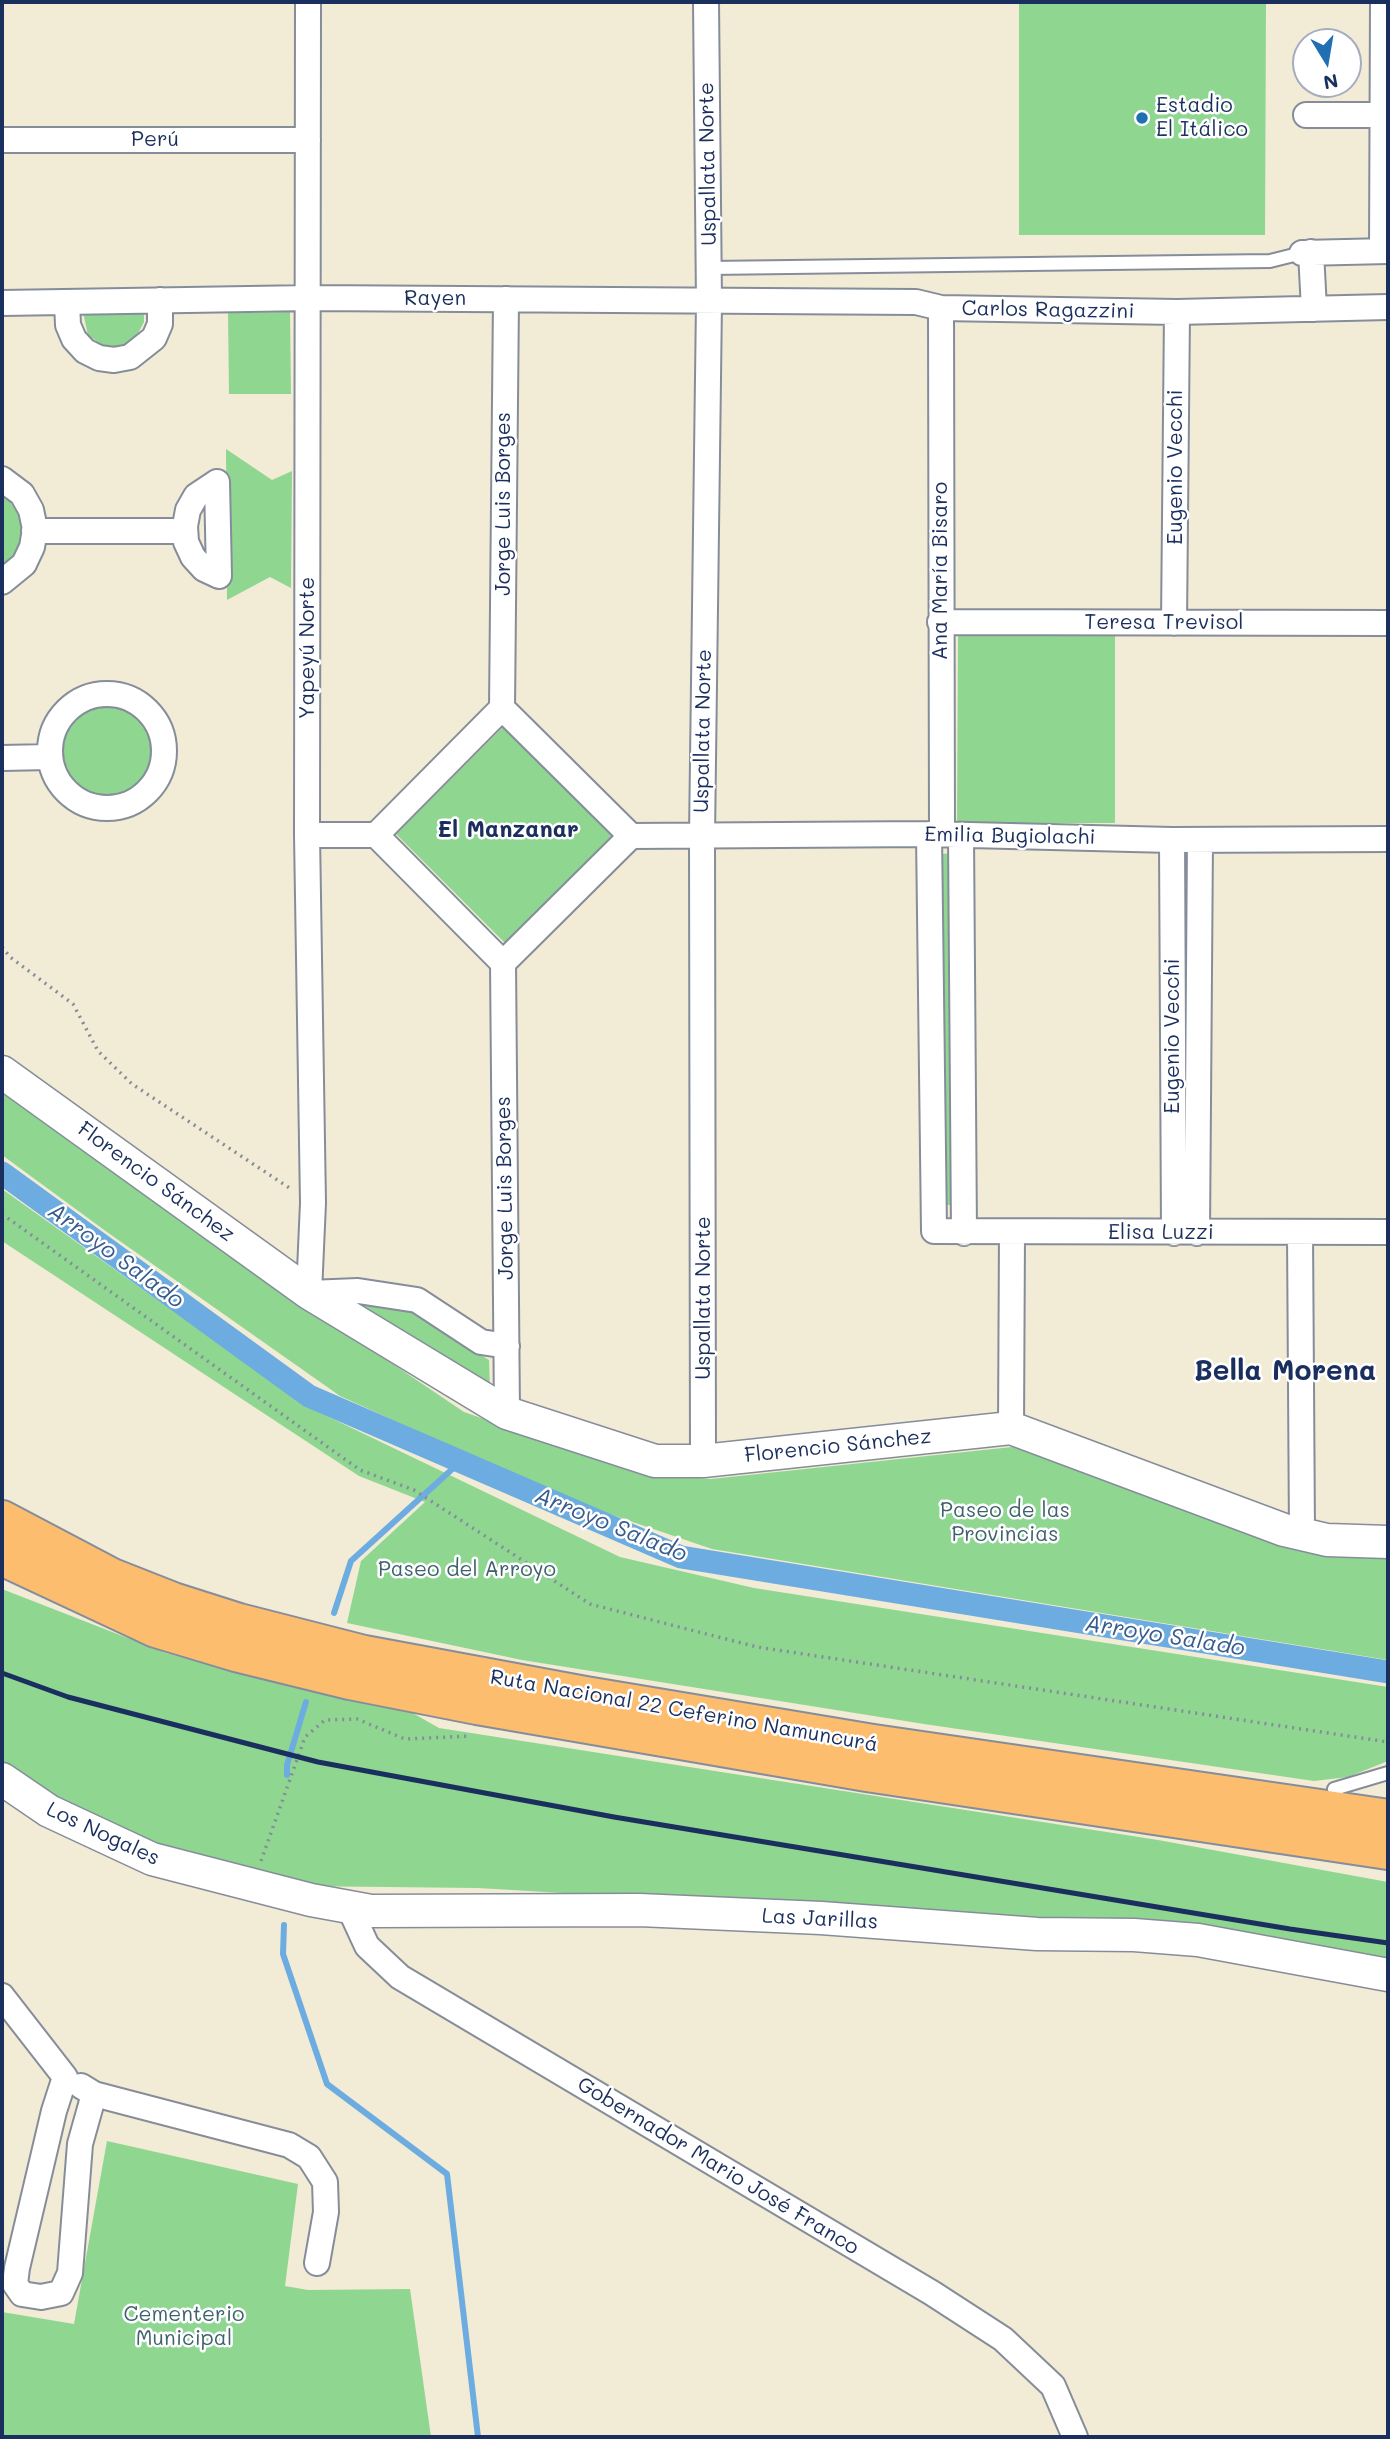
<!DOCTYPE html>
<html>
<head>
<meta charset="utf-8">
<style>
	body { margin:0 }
	#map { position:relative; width:1390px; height:2439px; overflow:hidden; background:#f2ebd5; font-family:Mali,sans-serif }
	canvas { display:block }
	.frame { position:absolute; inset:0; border:4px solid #1b2f5e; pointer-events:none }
	.north { position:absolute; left:1292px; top:28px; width:70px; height:70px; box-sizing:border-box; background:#fff; border:2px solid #a4acbf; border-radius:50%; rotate:169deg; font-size:19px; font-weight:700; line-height:28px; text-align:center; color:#1b2f5e }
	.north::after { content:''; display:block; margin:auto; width:24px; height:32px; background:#1f6fb2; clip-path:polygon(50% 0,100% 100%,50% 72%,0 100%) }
</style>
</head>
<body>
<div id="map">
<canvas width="1390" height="2439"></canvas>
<div class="frame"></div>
<div class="north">N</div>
</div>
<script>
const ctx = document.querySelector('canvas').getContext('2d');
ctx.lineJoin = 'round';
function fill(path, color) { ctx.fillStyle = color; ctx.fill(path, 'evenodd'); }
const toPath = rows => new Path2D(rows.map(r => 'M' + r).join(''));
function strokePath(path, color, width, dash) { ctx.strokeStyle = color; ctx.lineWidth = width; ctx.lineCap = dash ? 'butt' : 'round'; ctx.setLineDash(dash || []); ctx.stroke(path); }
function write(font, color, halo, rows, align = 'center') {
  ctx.font = font + ' Mali,sans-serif'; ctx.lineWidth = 5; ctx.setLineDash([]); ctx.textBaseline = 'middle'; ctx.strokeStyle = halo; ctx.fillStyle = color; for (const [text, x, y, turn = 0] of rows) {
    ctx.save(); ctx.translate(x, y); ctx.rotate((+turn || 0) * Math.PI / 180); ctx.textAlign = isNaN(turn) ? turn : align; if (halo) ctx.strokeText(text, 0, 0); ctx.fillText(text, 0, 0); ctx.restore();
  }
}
fill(toPath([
	[1019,2,1266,2,1265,235,1019,235],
	[83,312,144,312,144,322,135,339,126,345,105,347,88,335],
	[290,312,291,394,229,394,228,313],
	[226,449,272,480,292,471,291,588,270,577,227,600],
	[2,492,20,515,23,530,21,544,14,558,2,569],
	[958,634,1115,634,1115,823,957,823],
	'61 751a46 46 0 1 1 92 0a46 46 0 1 1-92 0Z',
	[503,727,612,836,505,943,396,834],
	[951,853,954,1205,945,1205,942,854],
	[2,1091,166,1211,464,1412,636,1473,711,1479,1012,1447,1309,1553,1388,1557,1388,1660,712,1549,574,1502,340,1396,107,1232,2,1155],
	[2,1189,306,1406,620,1557,754,1588,1388,1687,1388,1761,1348,1777,1314,1781,924,1724,522,1660,347,1623,361,1561,425,1502,359,1476,5,1243,2,1240],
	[353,1303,414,1313,489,1360,490,1389],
	[2,1589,166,1653,254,1677,409,1711,439,1728,1158,1840,1388,1882,1388,1968,1023,1925,699,1901,478,1888,295,1886,196,1861,126,1834,58,1799,2,1763],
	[107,2141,298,2184,285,2286,308,2290,410,2289,431,2437,2,2437,2,2312,74,2324]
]), '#8fd691');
strokePath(toPath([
	[334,1613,351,1561,460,1462],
	[287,1775,287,1765,306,1702],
	[284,1925,283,1954,327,2084,447,2174,478,2437]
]), '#6dace0', 6);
strokePath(toPath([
	[2,1173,309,1396,681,1557,1388,1672]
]), '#6dace0', 23);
const service = toPath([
	[709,268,1270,261,1302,253],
	[1334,1789,1388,1773]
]);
const minor = toPath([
	[308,2,307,835,313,1203,309,1293,358,1291,417,1300,481,1342,507,1346],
	[1306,115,1384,115],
	[2,140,308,140],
	[1382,251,1383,2],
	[1311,252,1314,309],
	[1302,253,1388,251],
	[67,302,68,325,74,339,85,351,99,358,114,360,130,357,154,338,160,324,160,300],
	[2,303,310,298,916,302,941,308,1177,312,1388,307],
	[941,308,942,834],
	[2,479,22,494,31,510,35,529,32,547,24,564,2,582],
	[217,482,219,576,204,569,193,557,186,542,185,526,188,510,196,496,217,482],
	[34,531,185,531],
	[940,622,1388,623],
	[1174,623,1177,312],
	'50 751a57 57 0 1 1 114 0a57 57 0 1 1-114 0Z',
	[502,708,631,836,503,963,376,835,502,708],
	[502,708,506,299],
	[2,758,50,757],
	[929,834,934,1231,1388,1232],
	[307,835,376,835],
	[631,836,929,834,1172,840,1388,839],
	[961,836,964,1233],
	[1172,840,1174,1233],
	[503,963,507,1413],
	[1197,1233,1200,840],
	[1300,1233,1302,1534],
	[1011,1428,1012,1233],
	[703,1461,702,836,709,302,706,2],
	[349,1907,367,1946,400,1977,932,2293,1003,2339,1053,2386,1075,2437],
	[2,1996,65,2077,54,2111,17,2268,15,2284,22,2294,41,2297,61,2293,70,2273,80,2144,94,2094],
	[81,2086,94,2094,289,2145,309,2157,325,2182,326,2212,317,2263]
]);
const tertiary = toPath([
	[2,1072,309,1293,507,1413,655,1461,703,1461,1011,1428,1284,1530,1327,1540,1388,1542],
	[2,1779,49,1811,152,1859,311,1900,371,1911,639,1910,821,1918,1037,1934,1134,1935,1198,1940,1388,1975]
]);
const trunk = toPath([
	[2,1520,112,1578,173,1602,239,1623,364,1655,585,1696,873,1744,1388,1819],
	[2,1556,156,1628,236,1652,350,1680,477,1705,867,1772,1388,1850]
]);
strokePath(service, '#868d9a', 16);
strokePath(minor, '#868d9a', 28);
strokePath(tertiary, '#868d9a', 35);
strokePath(trunk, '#868d9a', 42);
strokePath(toPath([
	[2,947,10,957,73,1004,98,1051,132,1084,291,1189],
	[2,1214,360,1470,414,1490,590,1604,757,1647,1388,1742],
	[261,1861,305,1737,325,1720,357,1719,405,1739,471,1736]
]), '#868d9a', 3.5, [2, 5]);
strokePath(service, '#fff', 12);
strokePath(minor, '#fff', 24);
strokePath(tertiary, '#fff', 32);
strokePath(trunk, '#fcbd6f', 38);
strokePath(toPath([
	[2,1673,68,1697,318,1762,614,1817,1290,1929,1388,1943]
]), '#1b2f5e', 5);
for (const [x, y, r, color] of [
	[1142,118,7,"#1f6fb2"]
]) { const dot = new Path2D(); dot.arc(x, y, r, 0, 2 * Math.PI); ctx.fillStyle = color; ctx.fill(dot); strokePath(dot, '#fff', 2.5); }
write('21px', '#1b2f5e', '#fff', [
	["Estadio",1156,106],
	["El Itálico",1156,130]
], 'left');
write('21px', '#1b2f5e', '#fff', [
	["Perú",155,140],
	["Uspallata Norte",708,164,-91],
	["Rayen",435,299],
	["Carlos Ragazzini",1048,310,1],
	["Eugenio Vecchi",1176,467,-90],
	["Jorge Luis Borges",504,504,-90],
	["Ana María Bisaro",941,571,-90],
	["Teresa Trevisol",1164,623],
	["Yapeyú Norte",308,648,-90],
	["Uspallata Norte",703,731,-89],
	["Emilia Bugiolachi",1010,836,1],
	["Eugenio Vecchi",1173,1036,-90],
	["Florencio Sánchez",156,1182,36],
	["Jorge Luis Borges",505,1188,-91],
	["Elisa Luzzi",1161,1233],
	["Uspallata Norte",704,1298,-90],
	["Florencio Sánchez",838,1446,-6],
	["Ruta Nacional 22 Ceferino Namuncurá",684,1711,10],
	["Los Nogales",103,1834,25],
	["Las Jarillas",820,1919,3],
	["Gobernador Mario José Franco",718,2166,31]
]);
write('21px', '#3e616d', '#fff', [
	["Paseo de las",1005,1511],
	["Provincias",1005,1535],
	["Paseo del Arroyo",467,1570],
	["Cementerio",184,2315],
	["Municipal",184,2339]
]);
write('bold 23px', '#1b2f5e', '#fff', [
	["El Manzanar",508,830]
]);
write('italic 23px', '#385b8c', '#fff', [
	["Arroyo Salado",116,1256,36],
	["Arroyo Salado",611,1525,22],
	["Arroyo Salado",1165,1636,9]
]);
write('bold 28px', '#1b2f5e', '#fff', [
	["Bella Morena",1285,1371]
]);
</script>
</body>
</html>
